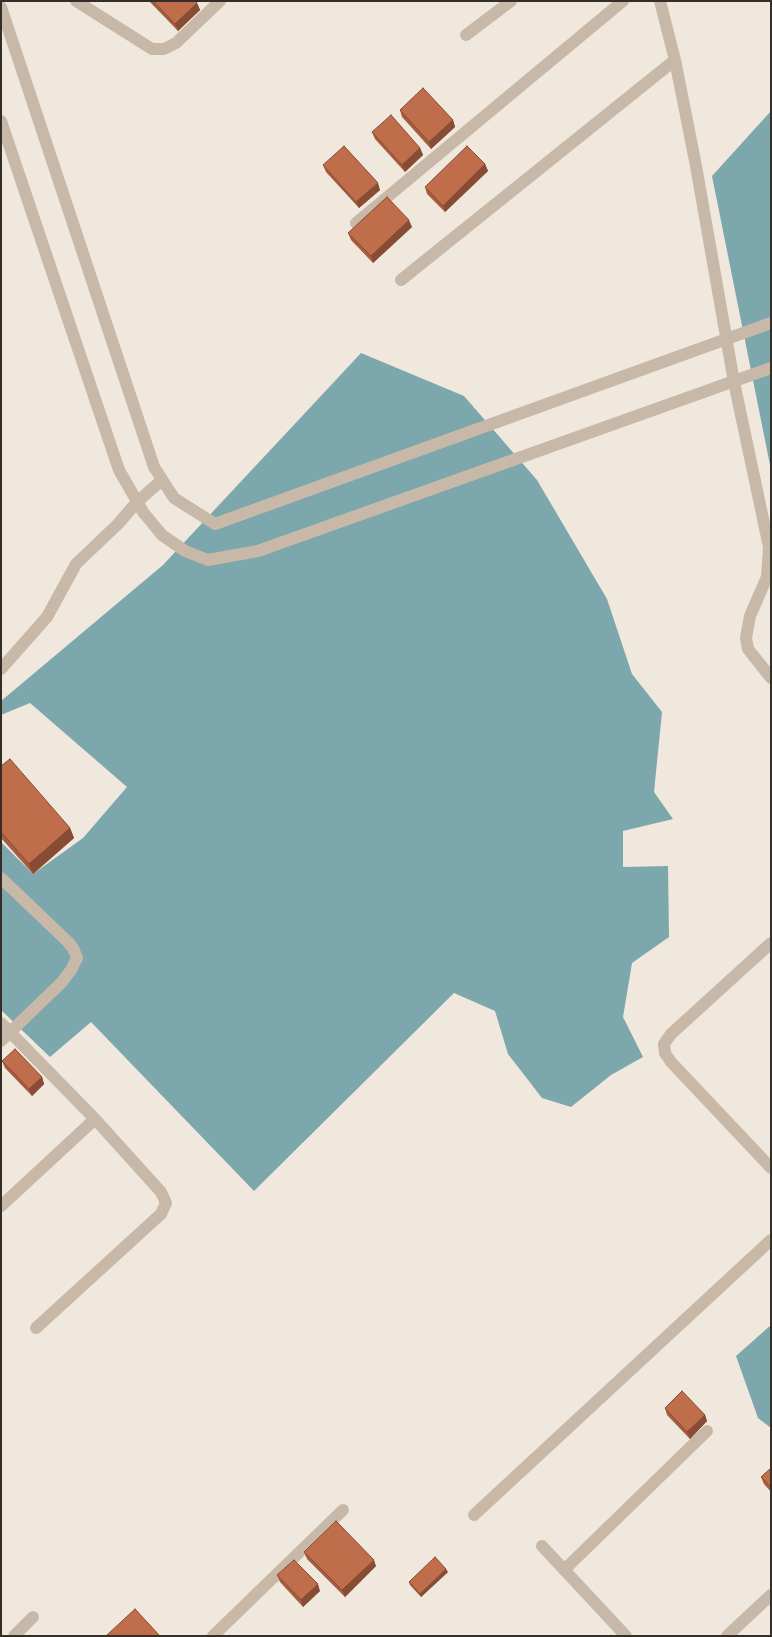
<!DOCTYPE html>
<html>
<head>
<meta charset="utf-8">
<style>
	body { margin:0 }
	#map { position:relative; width:772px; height:1637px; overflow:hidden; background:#f0e8dc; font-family:"Asap Condensed",sans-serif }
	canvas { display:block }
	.frame { position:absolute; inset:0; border:2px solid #352d28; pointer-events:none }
</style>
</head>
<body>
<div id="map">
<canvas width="772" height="1637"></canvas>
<div class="frame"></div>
</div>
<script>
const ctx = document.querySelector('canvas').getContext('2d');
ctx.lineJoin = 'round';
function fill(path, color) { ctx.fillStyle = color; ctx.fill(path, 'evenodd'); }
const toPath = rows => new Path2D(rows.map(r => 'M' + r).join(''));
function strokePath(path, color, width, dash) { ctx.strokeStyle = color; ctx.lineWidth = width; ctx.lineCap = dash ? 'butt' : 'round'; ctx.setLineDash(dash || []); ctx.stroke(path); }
fill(toPath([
	[771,111,771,470,712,176],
	[361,353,464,396,537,480,607,599,632,674,662,712,654,792,673,819,623,831,623,867,668,866,669,937,632,963,623,1017,643,1057,611,1075,571,1107,542,1098,508,1054,495,1011,454,993,254,1191,91,1022,50,1057,1,1010,1,842,33,874,83,838,127,787,30,703,1,715,1,701,163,565],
	[771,1325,771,1428,758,1418,736,1356]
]), '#7ca7ac');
strokePath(toPath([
	[76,1,152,49,164,49,176,43,220,1],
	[660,1,675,60,696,166,734,382,769,547,767,577,750,616,746,638,748,649,771,678],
	[1,7,154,467,174,498,215,524,771,323],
	[466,35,511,1],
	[1,121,119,470,143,512,162,535,185,551,208,560,258,551,771,368],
	[356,223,623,1],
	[401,280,675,60],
	[1,669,47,617,76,564,118,524,137,502,162,480],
	[1,878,67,941,73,948,77,958,71,970,62,982,1,1041],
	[771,943,671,1034,664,1044,665,1053,671,1062,771,1168],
	[1,1023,95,1119,161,1192,166,1203,161,1214,151,1223,36,1328],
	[1,1206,95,1119],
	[474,1515,771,1240],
	[542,1546,626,1636],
	[564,1570,707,1431],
	[14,1636,33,1617],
	[213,1636,343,1510],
	[727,1636,771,1595]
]), '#c8b8a8', 12);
fill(toPath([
	[149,1,195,1,197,3,200,10,178,31],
	[400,110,453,120,455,127,431,149,402,117],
	[372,132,420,148,423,155,405,172,375,139],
	[485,164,488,171,445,212,427,194,425,187],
	[323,165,380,190,359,208,326,172],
	[412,227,373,263,351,240,348,233],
	[1,766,70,828,74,838,33,874,1,838],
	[2,1061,42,1077,44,1084,32,1096,5,1068],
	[665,1408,705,1415,707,1421,690,1439,667,1415],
	[771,1468,771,1492,764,1484,761,1477],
	[304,1552,376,1566,345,1597,307,1559],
	[448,1572,421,1597,410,1585,409,1582],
	[277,1575,320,1591,303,1607,280,1582]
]), '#a45e40');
fill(toPath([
	[197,3,200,10,178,31,175,24],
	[453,120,455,127,431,149,429,142],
	[420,148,423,155,405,172,402,165],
	[485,164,488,171,445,212,443,206],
	[378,183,380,190,359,208,356,202],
	[409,220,412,227,373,263,371,256],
	[70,828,74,838,33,874,29,864],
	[42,1077,44,1084,32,1096,29,1089],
	[705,1415,707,1421,690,1439,687,1432],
	[374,1560,376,1566,345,1597,342,1590],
	[446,1569,448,1572,421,1597,420,1594],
	[318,1584,320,1591,303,1607,301,1600]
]), '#864c34');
const building = toPath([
	[153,1,195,1,197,3,175,24,153,1],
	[423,88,453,120,429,142,400,110,423,88],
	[391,115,420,148,402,165,372,132,391,115],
	[344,146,378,183,356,202,323,165,344,146],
	[467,146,485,164,443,206,425,187,467,146],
	[387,197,409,220,371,256,348,233,387,197],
	[10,759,70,828,29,864,1,832,1,766,10,759],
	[15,1049,42,1077,29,1089,2,1061,15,1049],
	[682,1391,705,1415,687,1432,665,1408,682,1391],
	[771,1468,771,1487,761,1477,771,1468],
	[336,1521,374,1560,342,1590,304,1552,336,1521],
	[435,1557,446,1569,420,1594,409,1582,435,1557],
	[294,1560,318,1584,301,1600,277,1575,294,1560],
	[135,1609,160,1636,108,1636,107,1635,135,1609]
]);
fill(building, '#bf6d4b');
strokePath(building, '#864c34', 1);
</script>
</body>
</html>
